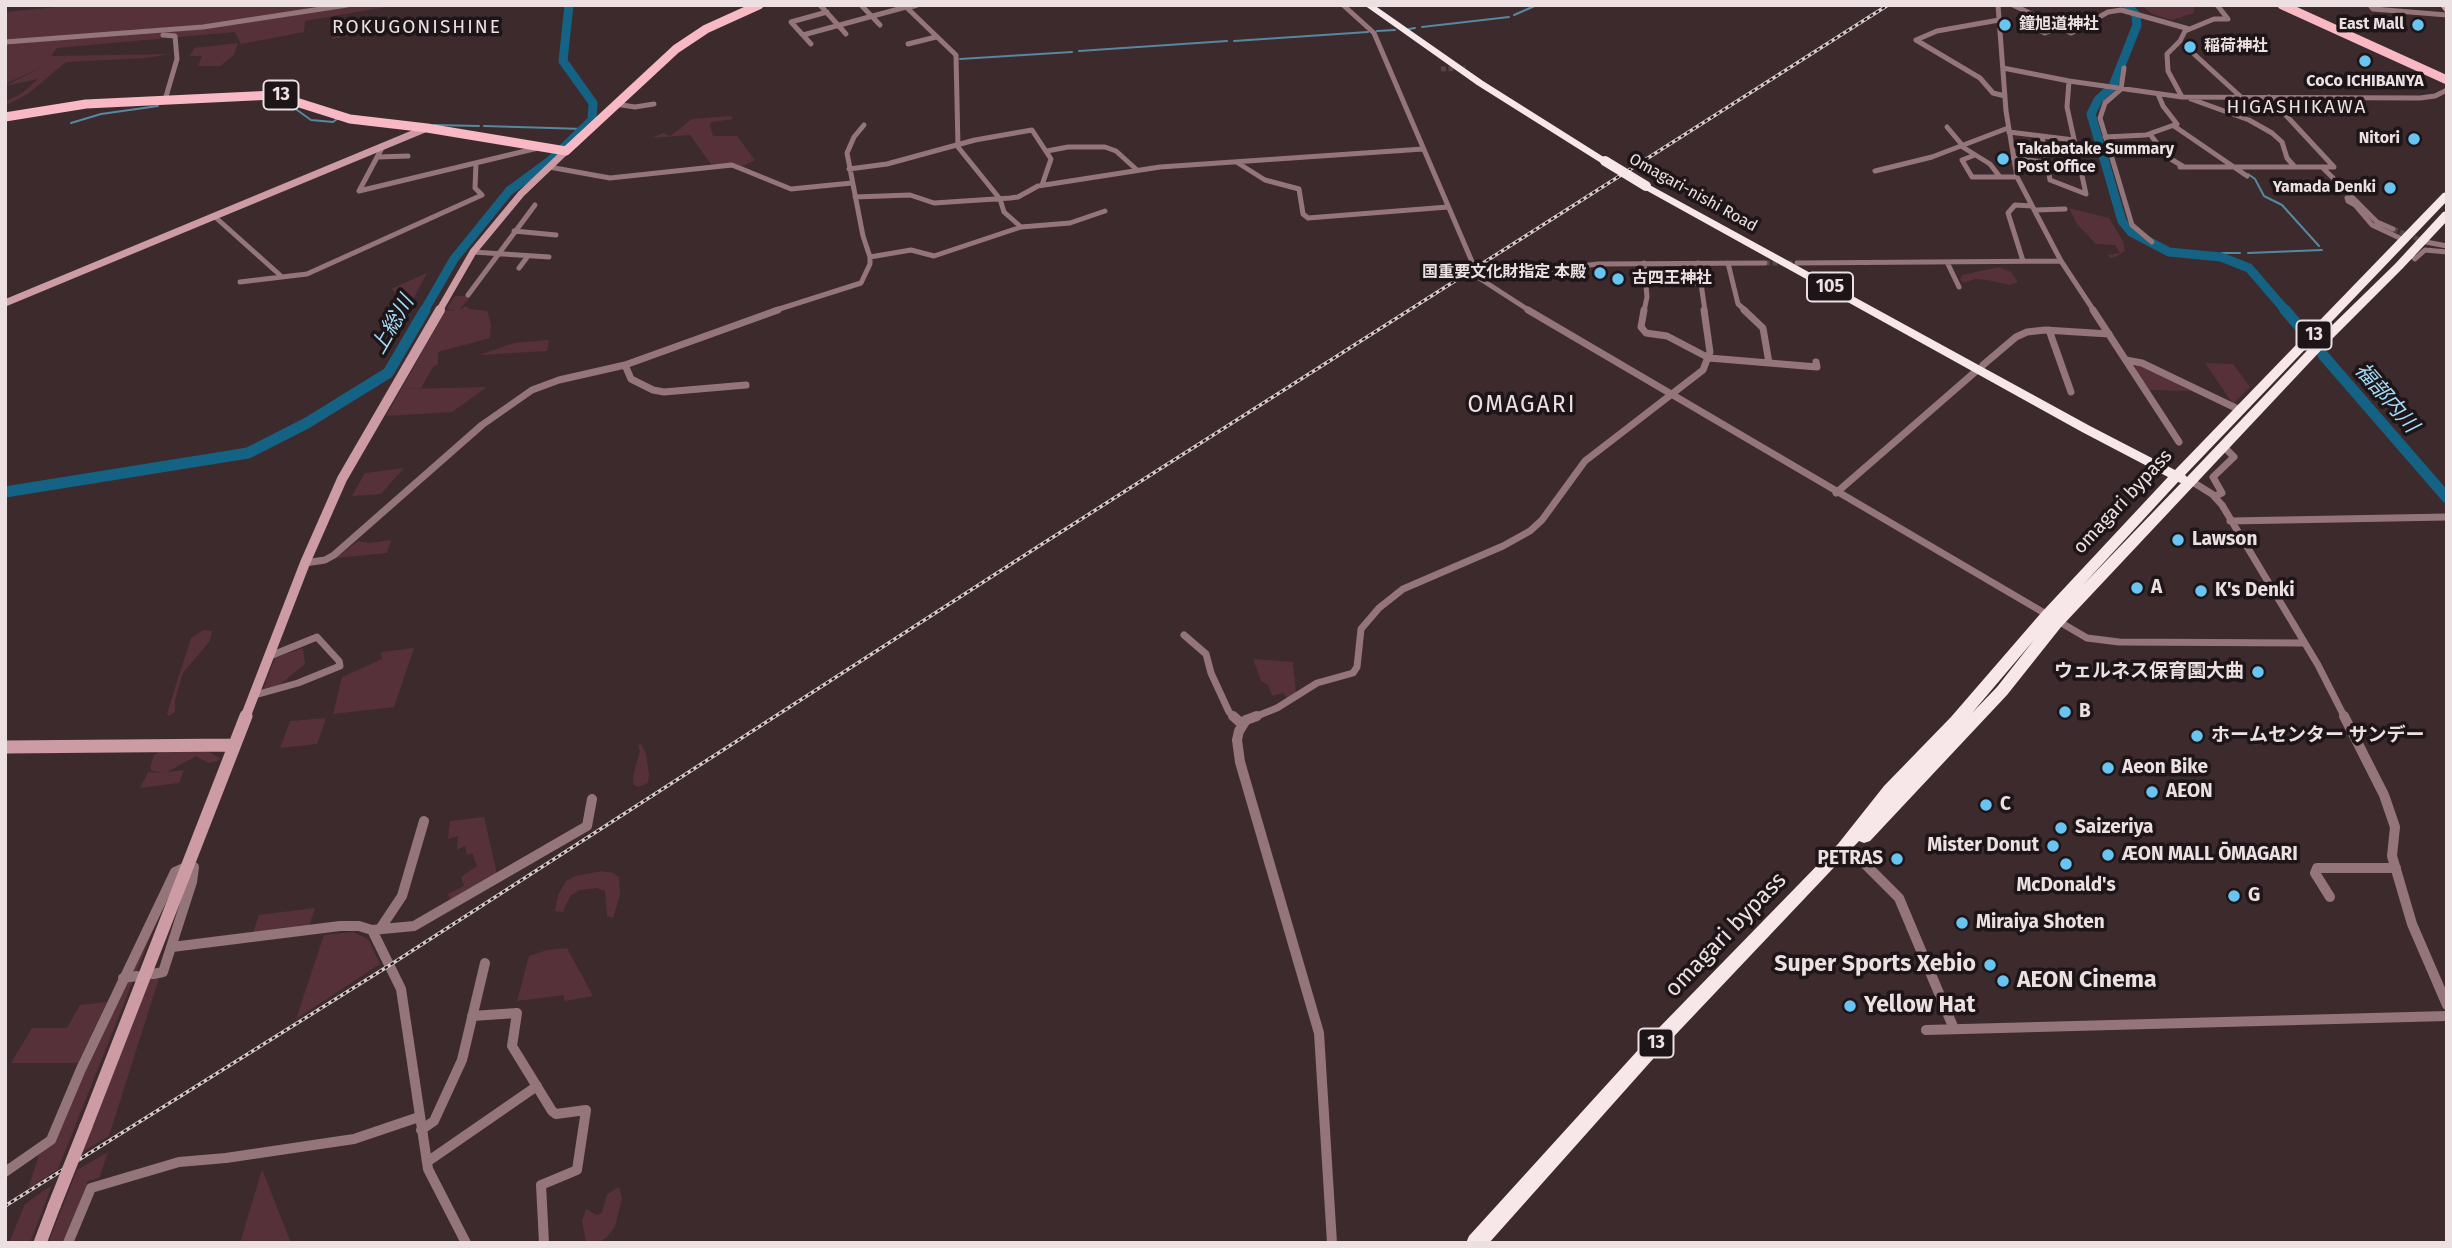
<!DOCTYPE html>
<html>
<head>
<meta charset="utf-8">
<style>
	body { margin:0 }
	#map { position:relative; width:2452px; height:1248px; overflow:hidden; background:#3c2a2d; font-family:"Fira Sans",sans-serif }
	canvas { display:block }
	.frame { position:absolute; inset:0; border:7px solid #ece0e2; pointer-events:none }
</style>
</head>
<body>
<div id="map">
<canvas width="2452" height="1248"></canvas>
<div class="frame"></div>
</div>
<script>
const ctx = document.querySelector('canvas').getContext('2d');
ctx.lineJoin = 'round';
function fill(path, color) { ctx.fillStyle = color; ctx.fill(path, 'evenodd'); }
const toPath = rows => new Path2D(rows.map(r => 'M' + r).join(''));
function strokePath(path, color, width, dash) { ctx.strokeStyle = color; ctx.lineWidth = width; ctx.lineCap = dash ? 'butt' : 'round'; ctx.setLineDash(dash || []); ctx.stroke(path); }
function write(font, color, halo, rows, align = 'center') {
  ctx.font = font + ' "Fira Sans","Noto Sans JP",sans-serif'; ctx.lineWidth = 7; ctx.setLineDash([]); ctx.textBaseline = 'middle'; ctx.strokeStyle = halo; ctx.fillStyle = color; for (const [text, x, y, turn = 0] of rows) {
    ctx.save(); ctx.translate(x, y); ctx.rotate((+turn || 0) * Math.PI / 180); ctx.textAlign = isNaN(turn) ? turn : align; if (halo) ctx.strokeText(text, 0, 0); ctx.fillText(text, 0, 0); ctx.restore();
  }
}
fill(toPath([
	[78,5,398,5,305,21,304,32,241,44,235,32,57,48,51,56,172,54,145,58,66,62,28,94,5,106,5,102,22,93,38,79,5,86,42,67,5,84,5,12],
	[2141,5,2200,5,2194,7,2194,13,2172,20,2152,14],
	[391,18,391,28,332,39,333,32],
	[238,43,234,55,220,66,198,66,202,56,190,56,194,48],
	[731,116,733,119,711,122,710,125,713,136,737,136,755,160,743,166,711,164,690,135,651,138,663,133,670,136,692,119],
	[2069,208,2109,218,2123,241,2125,251,2115,257,2110,258,2108,255,2120,253,2115,245,2096,244,2077,224],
	[1999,267,2011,272,2018,282,2010,285,1988,280,1975,279,1964,283,1960,280,1962,275],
	[427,273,410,305,391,289],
	[455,296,471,296,459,310,466,306,470,309,487,311,491,324,490,338,438,352,438,364,433,367,421,388,405,389,487,387,452,412,386,416,446,310,457,311,447,308],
	[549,340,547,351,479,355,514,343],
	[2205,363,2233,364,2250,387,2233,404],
	[2136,365,2143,366,2191,391,2149,390,2135,368],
	[404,468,381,494,352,496,365,473],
	[391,540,387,553,336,558,358,541,370,543],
	[203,630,212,631,210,641,183,673,175,700,175,712,169,716,167,713,191,638],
	[303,648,305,664,279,685,263,689,275,658],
	[414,648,394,707,333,714,342,677,382,659,381,652],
	[1253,659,1293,662,1296,693,1287,699,1284,693,1272,696,1268,685,1261,681],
	[326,718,317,744,280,748,290,721],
	[641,744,646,753,649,775,648,783,638,787,633,784,634,772,640,751,638,745],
	[205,750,220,758,218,761,208,763,196,756,167,772,184,770,179,783,140,788,148,772,165,773,152,771,150,768,154,755,159,752],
	[484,817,497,874,451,902,448,894,464,886,461,877,477,866,472,853,467,855,465,846,457,850,458,836,448,839,450,821],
	[602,871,613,873,619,877,620,895,613,918,607,916,605,891,597,888,580,890,570,896,563,912,555,911,558,895,566,881,575,876],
	[168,893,58,1169,28,1189,39,1155,51,1144,81,1073],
	[315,908,309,926,253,933,259,915],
	[353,932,368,939,380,964,296,1019,324,935],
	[567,948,593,996,564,1001,564,995,517,1001,529,956,547,950],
	[160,975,109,1136,82,1152,149,976],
	[107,1002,78,1063,11,1063,32,1028,67,1028,80,1005],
	[108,1152,99,1178,88,1181,64,1243,48,1243,77,1170],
	[262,1169,291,1243,240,1243],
	[52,1185,30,1243,9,1243,25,1204],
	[619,1187,622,1198,615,1227,606,1238,597,1243,586,1243,582,1221,586,1209,597,1215,602,1213,607,1194]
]), '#573139');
strokePath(toPath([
	[1514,15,1537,5],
	[1422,27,1509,17],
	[1409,29,1415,28],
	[1377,31,1395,30],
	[1234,41,1368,32],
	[1079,51,1227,41],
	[960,59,1072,52],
	[290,105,311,120,333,122,337,119],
	[71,123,101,114,158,106],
	[434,125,479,126],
	[484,126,584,129],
	[2248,174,2255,179,2264,196,2282,205,2319,246],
	[2248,253,2322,250],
	[2221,257,2222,253,2240,253]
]), '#5688a0', 2);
strokePath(toPath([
	[2127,5,2136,15,2137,25,2113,86,2098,100,2091,114,2122,221,2131,232,2169,252,2221,257,2249,268,2286,311],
	[424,311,454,259,509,191,550,161,592,120,593,103,563,61,569,5]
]), '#156384', 9);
strokePath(toPath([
	[2285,310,2303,331],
	[2323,355,2447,498],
	[5,492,248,453,307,423,388,373,425,310]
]), '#156384', 11);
strokePath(toPath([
	[1441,69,1465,68],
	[2393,229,2425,242],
	[1765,263,1797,263]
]), '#564548', 5, [5, 2.5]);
strokePath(toPath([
	[820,5,846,34],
	[861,5,880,25],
	[904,5,956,55,958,147,1000,199,1004,212,1021,227],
	[1343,5,1374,33,1479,278,1530,311],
	[1998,5,2006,111,2017,177,2061,261,2094,311],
	[2013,5,2071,33,2108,12,2121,10,2189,29],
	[2370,5,2373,9,2447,15],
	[907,8,917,5],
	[2039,16,2025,22,2045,33,2061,27],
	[1999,20,1937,31,1916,40,1980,78,1993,93,2005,96],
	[163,35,175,36,177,59,165,100],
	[803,35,906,7],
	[5,42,203,27,347,5],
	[811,44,791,22,827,12],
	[908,44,936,37],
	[2194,54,2241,97],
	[2003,68,2069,81,2182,97,2420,98,2435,96,2447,90],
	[2124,68,2121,89,2105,103,2100,118,2132,225,2152,242],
	[2182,97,2168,71,2167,54,2180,41,2185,31,2214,19,2228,19,2217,5],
	[2191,99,2249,120,2272,133,2282,142,2287,158,2294,166],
	[615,104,635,107,654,104],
	[2174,126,2247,176],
	[1947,127,1963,146],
	[2009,132,2074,140],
	[2150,134,2166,156,2184,167],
	[2042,136,2050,180,2086,194,2067,107,2069,81],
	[2105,137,2146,135,2177,124,2163,106,2158,94],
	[383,146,359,191,542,147],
	[1961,146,1990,164,2000,177],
	[1047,151,1068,147,1105,147,1116,151,1137,170],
	[1975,155,1962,160,1972,177,2017,177],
	[378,157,408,156],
	[2013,158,2080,167],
	[1238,163,1265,180,1299,189,1303,214,1308,218,1448,207],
	[549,167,610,178,732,165,791,189,852,183],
	[2180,167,2334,167,2269,97],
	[2322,167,2377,222,2393,229],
	[849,169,887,164,975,140,1032,130,1051,159,1042,185],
	[1875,171,1932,157,2008,128],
	[855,197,910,195,934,203,1010,198,1018,197,1038,186,1160,167,1423,149],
	[2352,197,2347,198,2348,201,2355,205,2372,225,2404,240],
	[2036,210,2065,209],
	[214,216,281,276],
	[514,231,556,235],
	[2426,242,2447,246],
	[473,252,549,257],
	[2410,254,2415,259,2425,250,2447,252],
	[870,257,911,250,934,256,1021,227,1070,223,1105,211],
	[2023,261,2008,213,2015,205,2032,206],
	[1947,262,1959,287],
	[1644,263,1647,297,1644,311],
	[1698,263,1705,311],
	[1728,263,1738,304,1746,311],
	[1797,263,2061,261],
	[519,268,528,256],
	[1479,278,1598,264,1765,263],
	[1666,281,1701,284],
	[240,282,307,274,482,195,475,188,476,163],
	[468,295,535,205],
	[773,311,861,283,870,264,870,257,863,236,847,153,854,137,864,125]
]), '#94757a', 5);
strokePath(toPath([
	[1528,310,2087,638,2119,642,2304,643],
	[1644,310,1641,327,1646,333,1667,336,1709,358,1817,367,1816,362],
	[1744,310,1763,328,1769,363],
	[2093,310,2179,442],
	[2049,330,2071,392],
	[2126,360,2142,363,2240,410],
	[625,365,631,379,653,390,664,392,746,385],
	[1983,365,2016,337,2027,332,2045,330,2109,334],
	[2191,481,2212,494,2222,505,2318,665,2345,718],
	[1836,493,1975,372],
	[2215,496,2222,493,2213,477,2234,457,2224,447],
	[2230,521,2447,517],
	[305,563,325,560,334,555,482,425,532,390,559,380,625,365,778,310],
	[1184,635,1206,654,1211,673,1229,712,1235,718],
	[255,695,298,683,340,666,339,661,317,637,270,656],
	[1252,718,1277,708,1317,683,1353,673,1357,667,1361,629,1379,608,1403,589,1503,546,1530,531,1542,520,1585,461,1703,370,1710,352,1704,310]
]), '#94757a', 7);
strokePath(toPath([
	[1233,716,1242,724],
	[1257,716,1246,720,1239,731,1237,740,1240,762,1319,1033,1332,1243],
	[2344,716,2384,795,2395,827,2392,856,2412,924,2447,1005],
	[1844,849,1866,865,1899,898,1954,1029],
	[2330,897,2315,873,2317,868,2396,868],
	[380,929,402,896,424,821],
	[372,930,414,926,587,826,592,799],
	[172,947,340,926,359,926,372,930,401,989,428,1169,466,1243],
	[123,978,137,976],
	[472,1016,517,1013,512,1046,552,1111,556,1114,586,1110,577,1170,541,1185,544,1243],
	[1926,1030,2447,1016],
	[421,1130,434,1121,462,1060,485,963],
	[427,1162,537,1086],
	[5,1172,51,1140,81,1069,175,872,188,866,194,867,192,882,163,972,153,974],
	[68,1243,91,1188,179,1162,226,1158,354,1139,419,1117]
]), '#94757a', 10);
strokePath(toPath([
	[2444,5,2447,9],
	[5,303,427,128],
	[439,311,473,252,521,194,566,151]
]), '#cc9ba4', 7);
strokePath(toPath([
	[245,718,305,563,342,479,440,310]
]), '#cc9ba4', 10);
strokePath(toPath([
	[5,747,234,745],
	[86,1126,246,716],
	[40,1243,54,1206]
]), '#cc9ba4', 13);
strokePath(toPath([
	[2282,5,2447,80],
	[5,117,86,104,274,95,350,119,427,128,566,151,676,49,706,29,759,5]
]), '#f8b9c4', 9);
fill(toPath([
	[1364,5,1374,5,1483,81,1610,161,1601,163,1477,85,1364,5],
	[1646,183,2090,426,2175,470,2443,193,2447,192,2447,201,2185,475,2187,477,2317,340,2395,264,2443,212,2447,211,2447,221,2403,268,2325,346,2061,627,2007,695,1870,841,1864,843,1859,841,1661,1050,1489,1243,1466,1243,1469,1236,1649,1038,1838,844,1884,786,1951,717,2041,613,2168,477,2082,432,1642,188,1642,184,1646,183],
	[2178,482,2181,483,2082,586,2178,482],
	[2034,640,1997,687,1972,713,2034,640]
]), '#f7e7e9');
const rail = toPath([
	[5,1206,390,965,1039,546,1888,5]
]);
strokePath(rail, '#d7cacc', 3.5);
strokePath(rail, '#1d1517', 2, [3.5]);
strokePath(toPath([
	[54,1206,86,1126]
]), '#cc9ba4', 13);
strokePath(toPath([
	[1605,161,1646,186]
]), '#f7e7e9', 10);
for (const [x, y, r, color] of [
	[2005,25,7,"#68c4f0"],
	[2418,25,7,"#68c4f0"],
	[2190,47,7,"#68c4f0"],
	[2365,61,7,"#68c4f0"],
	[2414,139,7,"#68c4f0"],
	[2003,159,7,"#68c4f0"],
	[2390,188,7,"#68c4f0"],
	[1600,273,7,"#68c4f0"],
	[1618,279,7,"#68c4f0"],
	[2178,540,7,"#68c4f0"],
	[2137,588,7,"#68c4f0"],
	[2201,591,7,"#68c4f0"],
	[2258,672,7,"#68c4f0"],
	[2065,712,7,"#68c4f0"],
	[2197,736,7,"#68c4f0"],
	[2108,768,7,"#68c4f0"],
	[2152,792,7,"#68c4f0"],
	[1986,805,7,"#68c4f0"],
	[2061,828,7,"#68c4f0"],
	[2053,846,7,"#68c4f0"],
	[2108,855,7,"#68c4f0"],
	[1897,859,7,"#68c4f0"],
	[2066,864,7,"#68c4f0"],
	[2234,896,7,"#68c4f0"],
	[1962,923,7,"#68c4f0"],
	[1990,965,7,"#68c4f0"],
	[2003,981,7,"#68c4f0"],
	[1850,1006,7,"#68c4f0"]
]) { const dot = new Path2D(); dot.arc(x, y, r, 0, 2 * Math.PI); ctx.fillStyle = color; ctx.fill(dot); strokePath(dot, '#1d1517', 2.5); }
write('bold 16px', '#ece0e2', '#1d1517', [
	["鐘旭道神社",2019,25],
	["East Mall",2404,25,"right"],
	["稲荷神社",2204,47],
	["CoCo ICHIBANYA",2365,82,"center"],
	["Nitori",2400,139,"right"],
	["Takabatake Summary",2017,150],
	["Post Office",2017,168],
	["Yamada Denki",2376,188,"right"],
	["国重要文化財指定 本殿",1586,273,"right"],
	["古四王神社",1632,279]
], 'left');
write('16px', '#ece0e2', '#1d1517', [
	["Omagari-nishi Road",1693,193,29]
]);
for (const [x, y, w] of [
	[281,95,35],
	[1830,287,46],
	[2314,335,35],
	[1656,1043,35]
]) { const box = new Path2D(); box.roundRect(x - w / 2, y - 14.5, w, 29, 5); ctx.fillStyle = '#1d1517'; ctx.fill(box); strokePath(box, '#ece0e2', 2); }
write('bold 18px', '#ece0e2', null, [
	["13",281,95],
	["105",1830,287],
	["13",2314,335],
	["13",1656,1043]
]);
ctx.letterSpacing = '2px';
write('19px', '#ece0e2', '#1d1517', [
	["ROKUGONISHINE",417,28],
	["HIGASHIKAWA",2297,108]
]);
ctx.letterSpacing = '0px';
write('19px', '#ece0e2', '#1d1517', [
	["omagari bypass",2123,502,-47]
]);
write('bold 19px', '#ece0e2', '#1d1517', [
	["Lawson",2192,540],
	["A",2151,588],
	["K's Denki",2215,591],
	["ウェルネス保育園大曲",2244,672,"right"],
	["B",2079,712],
	["ホームセンター サンデー",2211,736],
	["Aeon Bike",2122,768],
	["AEON",2166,792],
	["C",2000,805],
	["Saizeriya",2075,828],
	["Mister Donut",2039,846,"right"],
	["ÆON MALL ŌMAGARI",2122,855],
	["PETRAS",1883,859,"right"],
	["McDonald's",2066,886,"center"],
	["G",2248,896],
	["Miraiya Shoten",1976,923]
], 'left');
write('italic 21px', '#a3dbf8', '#1d1517', [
	["上総川",393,325,-60],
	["福部内川",2386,398,49]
]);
ctx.letterSpacing = '2px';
write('23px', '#ece0e2', '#1d1517', [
	["OMAGARI",1522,406]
]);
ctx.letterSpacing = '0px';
write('23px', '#ece0e2', '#1d1517', [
	["omagari bypass",1726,935,-46]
]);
write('bold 23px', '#ece0e2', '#1d1517', [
	["Super Sports Xebio",1976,965,"right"],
	["AEON Cinema",2017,981],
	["Yellow Hat",1864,1006]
], 'left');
</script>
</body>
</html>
